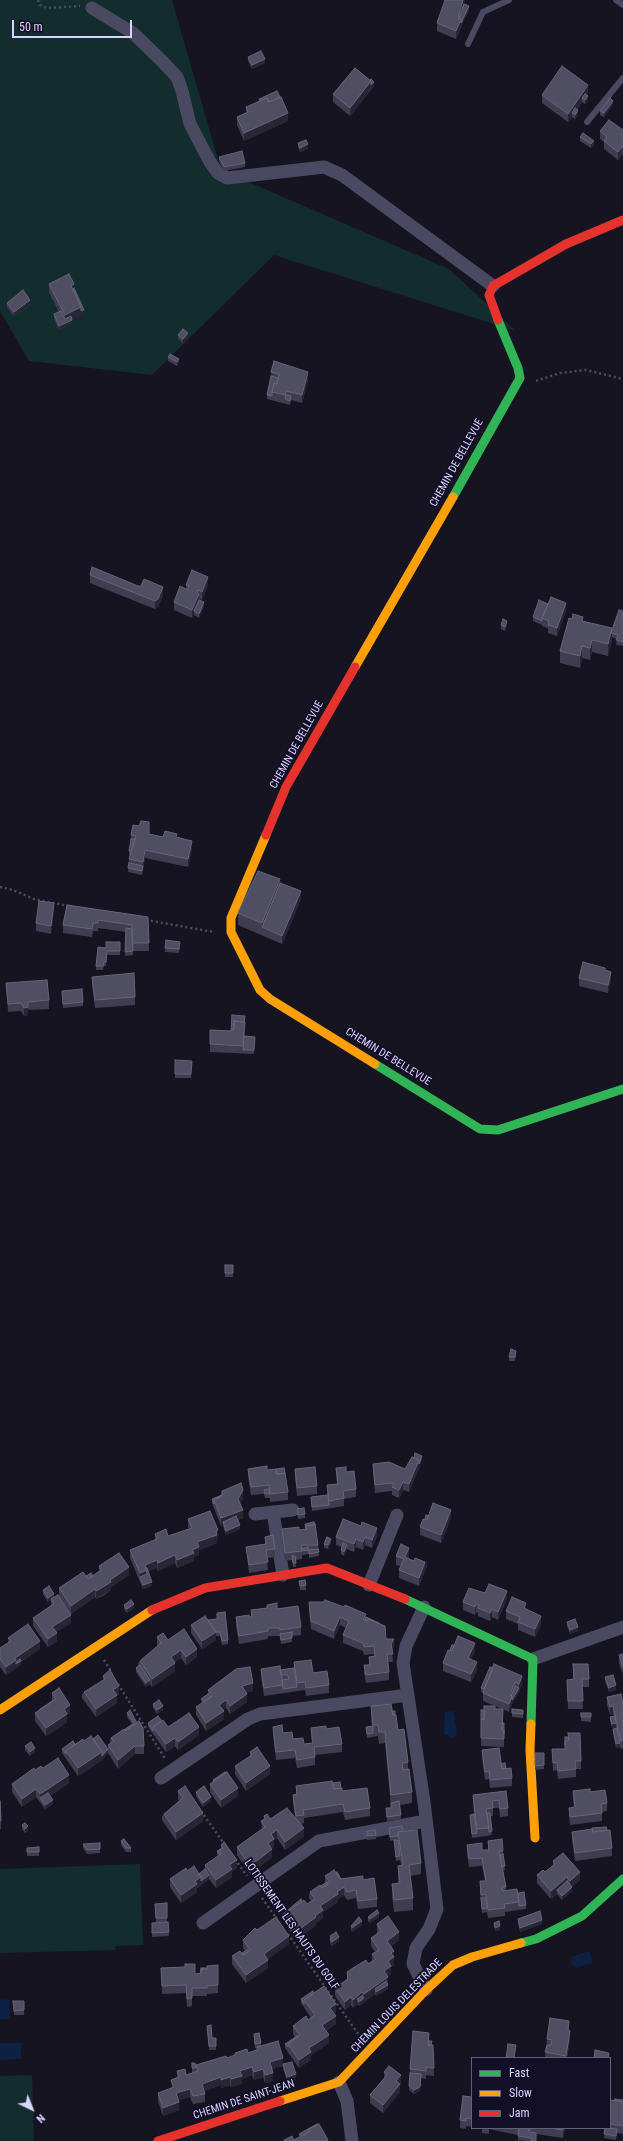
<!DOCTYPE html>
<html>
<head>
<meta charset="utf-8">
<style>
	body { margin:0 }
	#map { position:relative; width:623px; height:2141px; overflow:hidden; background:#161421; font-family:"Roboto Condensed",sans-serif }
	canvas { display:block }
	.legend { position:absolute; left:471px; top:2057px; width:140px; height:72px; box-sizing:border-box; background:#130f26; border:1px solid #625e7d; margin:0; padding:5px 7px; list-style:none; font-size:12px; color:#d9d4ff }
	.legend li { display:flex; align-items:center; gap:8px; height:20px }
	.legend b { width:20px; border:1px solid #625e7d }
	.north { position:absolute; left:12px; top:2089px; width:40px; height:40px; -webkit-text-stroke:3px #130f26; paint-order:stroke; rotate:137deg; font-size:11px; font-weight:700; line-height:16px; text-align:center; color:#d9d4ff }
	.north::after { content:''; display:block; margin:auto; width:14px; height:18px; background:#d9d4ff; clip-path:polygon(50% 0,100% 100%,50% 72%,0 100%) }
	.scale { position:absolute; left:12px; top:20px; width:120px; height:18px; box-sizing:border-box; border:2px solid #d9d4ff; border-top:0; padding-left:5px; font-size:12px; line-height:14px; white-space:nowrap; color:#d9d4ff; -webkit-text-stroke:3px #130f26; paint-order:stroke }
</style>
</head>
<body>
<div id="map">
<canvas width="623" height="2141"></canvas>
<ul class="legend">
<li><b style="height:5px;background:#30b455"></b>Fast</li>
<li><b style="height:5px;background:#ff9f0a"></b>Slow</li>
<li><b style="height:5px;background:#e5322d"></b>Jam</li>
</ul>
<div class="north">N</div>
<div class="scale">50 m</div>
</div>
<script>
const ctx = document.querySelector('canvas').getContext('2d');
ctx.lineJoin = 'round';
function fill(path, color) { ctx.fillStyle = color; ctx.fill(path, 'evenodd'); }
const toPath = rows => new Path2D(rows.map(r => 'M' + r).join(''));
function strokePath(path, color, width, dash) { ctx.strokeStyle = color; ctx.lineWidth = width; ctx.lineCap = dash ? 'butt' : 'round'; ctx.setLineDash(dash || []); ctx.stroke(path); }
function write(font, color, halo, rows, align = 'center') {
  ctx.font = font + ' "Roboto Condensed",sans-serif'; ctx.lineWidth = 3.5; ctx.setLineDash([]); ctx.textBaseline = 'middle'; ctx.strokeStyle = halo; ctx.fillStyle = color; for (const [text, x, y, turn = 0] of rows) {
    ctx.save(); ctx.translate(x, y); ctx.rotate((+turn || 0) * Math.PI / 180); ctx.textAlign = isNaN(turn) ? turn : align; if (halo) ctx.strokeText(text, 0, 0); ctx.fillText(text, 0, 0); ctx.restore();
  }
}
fill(toPath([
	[0,0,172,0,221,170,449,269,516,331,274,255,152,375,29,361,0,311],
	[140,1864,143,1945,116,1946,115,1950,0,1953,0,1869],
	[32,2075,34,2141,0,2141,0,2076]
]), '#132c2d');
fill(toPath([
	[453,1711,457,1733,455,1737,450,1738,448,1735,444,1735,445,1712],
	[589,1951,593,1963,575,1968,570,1962,572,1961,571,1957],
	[9,1999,10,2019,0,2019,0,2000],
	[0,2043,21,2043,21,2059,0,2060]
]), '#0d2144');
strokePath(toPath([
	[38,0,40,5,47,8,80,6],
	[536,381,560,373,586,370,623,379],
	[0,887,13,890,34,899,69,906],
	[146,920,214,932],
	[104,1660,112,1673],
	[118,1684,166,1760],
	[201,1811,225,1845],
	[235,1859,247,1876],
	[262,1898,277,1919],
	[288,1934,361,2038]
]), '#44505f', 2.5, [2, 3]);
strokePath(toPath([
	[616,0,623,5],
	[468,44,483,12,509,0],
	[587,122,623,78]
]), '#4a4962', 6);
strokePath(toPath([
	[92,8,133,33,163,62,177,77,182,91,190,124,210,162,218,173,227,178,324,167,342,175,493,286],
	[273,1512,283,1575],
	[255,1514,293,1510],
	[369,1585,397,1515],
	[424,1607,406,1646,403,1663,424,1802,437,1909,429,1929,416,1948,413,1964,426,1990],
	[533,1659,623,1627],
	[161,1778,248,1719,260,1714,408,1695],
	[203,1923,319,1841,426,1821],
	[339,2082,347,2101,352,2141]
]), '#4a4962', 13);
strokePath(toPath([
	[453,497,520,378,518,368,498,320],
	[375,1064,480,1129,498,1130,623,1089],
	[405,1599,533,1659,531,1724],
	[521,1943,536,1939,582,1916,623,1879]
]), '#30b455', 9);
strokePath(toPath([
	[355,667,453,497],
	[266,835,231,918,231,932,260,990,270,999,375,1064],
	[0,1710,152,1610],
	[531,1724,530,1750,535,1838],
	[280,2101,339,2082,426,1990,453,1965,472,1957,521,1943]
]), '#ff9f0a', 9);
strokePath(toPath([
	[498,320,489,295,493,286,566,244,623,220],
	[266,835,286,787,355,667],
	[152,1610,205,1588,327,1568,405,1599],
	[158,2141,280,2101]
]), '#e5322d', 9);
fill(toPath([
	[464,5,469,10,461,27,456,39,437,31,437,23],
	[248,57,265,63,252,69,248,61],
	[355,68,374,86,350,116,333,102,333,94],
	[588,93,587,95,588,100,585,104,582,102,577,110,578,115,575,119,572,117,568,122,542,103,542,95],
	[259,99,288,121,244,141,237,125,237,117,246,113,246,107,259,101],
	[613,105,604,117,600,115,600,111],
	[623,130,623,156,622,155,618,160,604,149,604,142,600,139,600,131],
	[580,137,594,145,591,148,580,141],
	[298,143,308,149,300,152,298,147],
	[219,157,245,163,245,167,224,171,219,161],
	[49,284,74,288,84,314,72,319,72,324,59,330,54,318,54,314,59,312,49,292],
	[7,303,30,304,14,316,7,307],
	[178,335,188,337,183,343,178,339],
	[168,357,179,363,177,366,168,361],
	[271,372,308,380,302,403,291,400,290,405,267,399,267,395,271,376],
	[90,575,138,586,163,595,158,607,155,609,90,583],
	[186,585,208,585,202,600,199,599,199,600,204,606,199,618,194,615,192,618,174,610,174,602,186,589],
	[566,611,557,636,548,633,548,628,542,626,542,625,533,621,533,617],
	[623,611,623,646,616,645,617,639,612,637,612,640,608,656,592,652,590,660,582,658,580,668,560,663,560,651,583,621,612,632],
	[501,625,507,625,505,631,501,629],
	[149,834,163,837,177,837,192,849,188,867,145,858,142,875,128,872,129,859,130,856,129,855,129,851,131,841,131,835],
	[280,883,301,899,282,944,238,925,238,913],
	[67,905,148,917,149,951,133,951,133,955,125,956,126,932,98,928,98,931,93,931,92,937,63,933,63,925],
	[54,911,51,934,36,931,36,923],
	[120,942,120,955,107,955,106,966,104,966,103,970,96,970,96,966,106,948],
	[180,946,179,953,165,952,165,948],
	[605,970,611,980,608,993,579,986,579,978],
	[92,977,135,997,135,1005,95,1008,92,985],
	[6,983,49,1000,49,1009,28,1010,28,1015,24,1016,21,1011,8,1012],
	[62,995,83,1002,83,1006,63,1008],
	[245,1016,244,1036,255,1037,254,1054,210,1052,210,1044,231,1031],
	[192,1061,191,1078,175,1078,175,1074],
	[233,1265,233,1277,225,1277,225,1273],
	[516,1355,515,1361,509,1361,509,1357],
	[422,1460,409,1492,403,1490,399,1498,392,1495,392,1491,391,1491,375,1493,373,1472,373,1464,405,1469],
	[336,1468,346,1472,356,1489,356,1497,344,1499,344,1506,312,1511,311,1497,327,1495,327,1485,337,1484,336,1476],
	[248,1469,267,1470,288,1492,288,1500,270,1502,270,1498,265,1498,264,1494,251,1495,248,1477],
	[295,1469,317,1486,317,1494,297,1496,295,1477],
	[243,1498,240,1504,243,1518,238,1520,240,1529,226,1535,223,1526,221,1526,212,1503,212,1499],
	[297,1509,305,1514,305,1518,298,1519],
	[429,1516,451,1518,441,1543,420,1535,420,1527],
	[188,1519,218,1538,217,1538,217,1543,199,1550,199,1555,194,1557,194,1561,177,1568,175,1563,158,1571,157,1568,148,1571,152,1586,143,1589,130,1558,130,1550,155,1540,155,1534,168,1536,189,1529,188,1527],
	[305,1524,318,1545,319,1556,309,1558,309,1553,309,1554,302,1555,302,1559,295,1560,296,1567,293,1567,292,1560,285,1561,282,1537,282,1529,299,1530,306,1529],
	[377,1536,372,1548,365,1545,363,1550,356,1547,354,1552,347,1549,344,1556,341,1554,341,1550,342,1547,336,1545,336,1537],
	[265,1537,275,1549,275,1557,267,1558,268,1570,249,1573,246,1547,265,1544],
	[331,1543,328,1549,324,1548,324,1544],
	[396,1556,409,1556,408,1559,427,1566,419,1586,399,1578,399,1570,401,1566,396,1565],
	[99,1566,129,1575,111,1587,111,1590,103,1596,96,1599,95,1597,71,1614,59,1596,59,1588,86,1576,93,1576,99,1571],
	[299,1581,306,1585,306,1590,300,1590],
	[43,1590,54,1598,71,1623,56,1632,57,1641,48,1647,33,1626,33,1618,51,1605,51,1600,48,1602,43,1594],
	[485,1593,507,1599,498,1620,492,1617,490,1621,478,1616,478,1613,476,1612,475,1615,463,1610,463,1602],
	[309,1602,366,1617,379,1624,386,1639,394,1647,392,1650,393,1662,388,1662,389,1672,389,1680,366,1683,364,1673,364,1665,369,1665,369,1657,374,1656,374,1654,364,1655,363,1651,343,1643,343,1635,346,1628,340,1625,334,1639,311,1629,309,1610],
	[124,1605,134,1608,127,1613,124,1609],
	[267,1605,277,1609,301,1627,301,1635,292,1636,292,1642,281,1644,280,1636,268,1636,268,1639,239,1644,236,1625,236,1617,251,1617,251,1610,267,1608],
	[526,1609,541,1624,535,1637,518,1630,518,1624,506,1619,506,1611],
	[217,1613,228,1640,228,1644,222,1645,220,1636,216,1636,216,1640,202,1649,191,1633,191,1625,208,1620,217,1619],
	[567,1622,578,1631,570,1634,567,1626],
	[157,1637,168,1640,197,1657,186,1665,181,1658,175,1662,175,1671,152,1687,150,1684,146,1687,136,1672,136,1668,138,1667,138,1663,158,1646,157,1645],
	[8,1638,40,1649,21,1662,21,1665,6,1675,0,1667,0,1648,8,1643],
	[450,1650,475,1651,471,1659,477,1670,471,1682,443,1671,443,1663],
	[623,1654,623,1675,619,1663,619,1655],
	[294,1662,313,1673,329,1685,329,1693,306,1696,305,1690,264,1696,261,1677,261,1669,280,1670,294,1668],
	[573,1664,589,1679,589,1687,582,1687,583,1709,568,1709,567,1680,573,1679],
	[490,1667,522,1684,519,1692,512,1704,509,1712,503,1709,502,1723,504,1723,504,1747,481,1746,481,1710,484,1710,495,1706,483,1701,483,1693,481,1692,481,1688],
	[495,1706,502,1709,495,1709],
	[103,1676,119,1694,117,1696,117,1703,96,1717,82,1698,82,1694,103,1680],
	[605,1677,616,1690,609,1692,605,1681],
	[208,1690,253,1691,247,1692,247,1702,230,1714,226,1708,223,1710,224,1719,206,1731,196,1715,196,1707,202,1703,201,1699,208,1694],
	[52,1693,70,1713,67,1715,67,1722,46,1736,35,1721,35,1713,52,1701],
	[607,1697,623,1703,623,1748,621,1749,620,1747,616,1748,613,1733,613,1729,616,1729,616,1727,612,1728,610,1721,610,1717,614,1716,613,1714,610,1715,607,1705],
	[153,1704,163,1710,157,1714,153,1708],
	[371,1706,392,1711,408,1762,408,1769,412,1792,412,1803,400,1805,401,1819,387,1821,386,1808,391,1808,385,1743,379,1744,378,1736,367,1738,366,1727,372,1727,371,1718],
	[512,1709,523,1710,523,1718,512,1717],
	[130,1710,144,1746,144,1754,135,1754,118,1769,108,1753,102,1760,78,1776,62,1753,62,1749,84,1741,93,1739,108,1749,108,1745,110,1744,110,1739,132,1724,127,1717,127,1713],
	[591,1713,591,1722,581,1721,581,1717],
	[162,1721,168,1727,199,1735,178,1750,175,1746,166,1752,148,1727,148,1723],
	[273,1727,293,1739,304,1744,312,1743,311,1736,311,1728,326,1729,342,1744,342,1752,315,1755,315,1765,297,1768,295,1758,276,1760,273,1735],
	[565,1737,581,1761,581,1769,576,1769,576,1777,558,1779,557,1770,553,1771,552,1749,565,1749],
	[25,1746,35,1752,30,1756,25,1750],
	[482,1750,501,1764,506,1768,512,1778,512,1786,490,1788,489,1779,485,1780,482,1758],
	[250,1752,270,1774,246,1791,235,1774,235,1766,250,1756],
	[535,1753,544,1753,544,1769,535,1770],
	[43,1768,69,1783,50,1796,53,1804,45,1809,36,1797,22,1807,12,1792,12,1784,35,1770],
	[226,1773,238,1796,221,1808,210,1792,210,1784,213,1782,213,1780],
	[333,1783,341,1788,342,1791,370,1808,370,1816,345,1820,343,1812,304,1818,304,1823,301,1824,304,1836,285,1850,277,1838,274,1840,274,1847,272,1848,272,1857,250,1874,237,1855,237,1847,262,1829,261,1821,264,1819,264,1816,270,1819,295,1817,293,1803,293,1795,296,1794,296,1786],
	[178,1791,203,1821,176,1840,162,1820,162,1816,179,1801,178,1799],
	[506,1791,508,1808,508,1816,500,1817,499,1808,493,1808,493,1816,490,1817,492,1835,472,1838,470,1815,474,1814,473,1803,473,1795],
	[573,1791,590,1792,607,1803,607,1811,602,1812,602,1821,570,1825,569,1816,569,1808,574,1807,573,1799],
	[196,1792,211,1801,203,1807,196,1796],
	[0,1801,1,1821,1,1829,0,1829],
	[22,1825,28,1831,25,1833,22,1829],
	[389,1828,403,1831,421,1863,421,1874,410,1876,413,1898,413,1910,394,1912,392,1896,392,1884,398,1883,398,1866,401,1865,400,1860,396,1861,394,1840,390,1841],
	[607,1830,612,1848,612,1856,575,1861,572,1840,572,1832],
	[367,1831,376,1835,376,1839,367,1840],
	[121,1841,131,1848,131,1852,126,1852,121,1845],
	[488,1841,503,1851,505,1870,503,1871,506,1887,506,1891,518,1893,526,1905,526,1909,505,1912,505,1916,488,1918,487,1912,482,1913,480,1889,480,1881,485,1881,482,1866,469,1867,467,1853,467,1845,482,1850,488,1850],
	[100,1843,100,1853,87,1854,83,1848,83,1844],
	[221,1845,237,1868,232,1871,232,1877,216,1888,209,1879,197,1888,197,1892,181,1903,170,1887,170,1879,187,1871,199,1874,205,1869,205,1865,218,1856,217,1855,217,1851,221,1849],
	[39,1847,39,1856,27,1856,27,1848],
	[553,1861,580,1880,572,1887,572,1891,562,1900,557,1894,551,1899,537,1883,537,1875,545,1872,553,1865],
	[325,1876,341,1879,363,1880,377,1899,377,1907,358,1909,356,1898,347,1900,344,1895,338,1899,338,1902,323,1912,323,1918,316,1923,316,1925,296,1940,282,1919,282,1915,302,1901,307,1904,311,1901,309,1898,309,1894,310,1893,310,1892,325,1883],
	[167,1903,167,1922,156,1922,155,1904],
	[368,1917,379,1917,370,1923,368,1921],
	[518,1919,542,1924,520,1932,518,1923],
	[152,1923,169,1932,169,1936,152,1937],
	[377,1924,399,1940,391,1946,394,1951,394,1965,391,1967,391,1974,387,1976,388,1989,376,1996,375,1994,359,2006,358,2004,353,2008,351,2005,345,2010,335,1996,335,1988,347,1979,347,1972,368,1964,372,1961,372,1954,375,1952,371,1946,371,1938,377,1934],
	[362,1925,352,1932,351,1930,351,1926],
	[257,1930,289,1944,267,1959,268,1968,246,1983,232,1964,232,1956,242,1953,245,1951,243,1948,243,1940],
	[330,1936,339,1941,332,1946,330,1943],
	[218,1965,218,1993,207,1994,207,1996,192,1996,192,2006,187,2007,186,1993,162,1994,161,1968,195,1974,201,1973,207,1968],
	[314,1993,336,2012,334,2014,336,2024,326,2031,329,2043,311,2055,311,2060,299,2068,285,2048,285,2044,295,2037,293,2034,293,2026,308,2020,311,2018,301,2003,301,1999],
	[13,2001,24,2001,24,2015,14,2015],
	[207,2026,212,2038,216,2046,216,2050,209,2050],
	[569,2029,570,2039,567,2058,545,2058,547,2039],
	[254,2034,261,2043,261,2046,283,2066,272,2069,273,2081,265,2083,263,2077,254,2080,252,2075,242,2079,242,2084,231,2087,230,2085,221,2088,221,2085,204,2091,205,2094,205,2102,193,2104,190,2097,179,2100,179,2110,163,2116,158,2101,158,2093,172,2088,171,2080,177,2078,177,2071,186,2075,196,2072,196,2065,235,2056,235,2053,248,2053,257,2050,257,2048,255,2048,254,2038],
	[429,2041,432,2045,433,2045,434,2076,426,2075,426,2079,421,2078,420,2091,414,2094,409,2090,410,2069],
	[192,2063,195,2063,196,2072,192,2072],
	[283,2064,296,2078,287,2081,283,2068],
	[384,2072,401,2083,400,2085,400,2092,383,2113,370,2103,370,2095,384,2078],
	[472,2097,472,2127,466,2126,466,2129,460,2128,460,2120],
	[610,2100,623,2100,623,2134,617,2133,616,2140,604,2138,605,2131,604,2131,604,2128,610,2128],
	[478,2128,565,2128,563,2138,536,2134,536,2141,526,2141,518,2140,518,2135,489,2129,489,2134,482,2133,482,2129]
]), '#403d50');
fill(toPath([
	[463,0,465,0,459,22,458,18],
	[469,6,469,10,461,27,456,39,456,31,461,19],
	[265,59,265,63,252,69,252,65],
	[371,81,371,89,350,116,350,108],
	[374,82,374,86,371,89,371,85],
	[588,85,588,93,584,99,582,98,582,102,574,114,572,113,572,117,568,122,568,114],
	[588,96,588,100,585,104,585,100],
	[613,101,613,105,604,117,604,113],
	[578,110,578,115,575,119,575,115],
	[288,113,288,121,244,141,244,133],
	[594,141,594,145,591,148,591,144],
	[308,144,308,149,300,152,300,148],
	[622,147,622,155,618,160,618,152],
	[74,284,74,292,71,286],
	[30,300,30,304,14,316,14,312],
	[81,307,84,310,84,314,65,323,65,315],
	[72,320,72,324,59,330,59,326],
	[188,333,188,337,183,343,183,339],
	[179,359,179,363,177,366,177,362],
	[308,372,308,380,302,403,302,395],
	[208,577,208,585,202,600,202,592],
	[163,587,163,595,158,607,155,609,155,601],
	[198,590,198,596,199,594,199,602,194,611,194,615,192,618,192,610,197,593],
	[204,602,204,606,199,618,199,614],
	[566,603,566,611,557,636,557,628],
	[507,621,507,625,505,631,505,627],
	[612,628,612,640,608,656,608,644],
	[592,640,592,652,590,660,590,648],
	[582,646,582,658,580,668,580,656],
	[192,841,192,849,188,867,188,859],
	[145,850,145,858,142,875,143,862],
	[280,879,280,891,262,927,262,923],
	[301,891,301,899,282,944,282,936],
	[54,903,54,911,51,934,51,926],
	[611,972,611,980,608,993,608,985],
	[28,1002,28,1015,24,1016,24,1008],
	[422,1456,422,1460,409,1492,409,1484,419,1460],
	[403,1482,403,1490,399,1498,399,1490],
	[243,1490,243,1498,238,1507,238,1499],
	[243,1510,243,1518,224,1525,223,1522,223,1526,221,1526,221,1518],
	[451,1510,451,1518,441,1543,441,1535],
	[240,1525,240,1529,226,1535,226,1531],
	[377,1528,377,1536,372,1548,372,1540],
	[218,1530,217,1543,199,1550,199,1555,194,1557,194,1561,177,1568,177,1560,192,1550,197,1542],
	[365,1537,365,1545,363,1550,363,1542],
	[331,1539,331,1543,328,1549,328,1545],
	[356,1539,356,1547,354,1552,354,1544],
	[347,1545,347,1549,344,1556,344,1552],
	[409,1548,409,1556,405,1565,405,1557],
	[175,1555,175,1563,158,1571,158,1563],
	[157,1560,157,1568,147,1572,147,1578,140,1577,140,1573,145,1565],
	[425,1562,427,1562,427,1566,419,1586,419,1578],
	[129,1567,129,1575,111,1587,111,1590,96,1599,96,1591,110,1580],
	[152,1582,152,1586,143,1589,143,1585],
	[95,1589,95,1597,71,1614,71,1606],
	[507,1591,507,1599,498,1620,498,1612],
	[54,1594,54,1598,48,1602,48,1598],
	[526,1603,526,1611,524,1608],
	[134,1604,134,1608,127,1613,127,1609],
	[476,1604,476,1612,475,1615,475,1607],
	[492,1609,492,1617,490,1621,490,1613],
	[71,1615,71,1623,52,1635,52,1627],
	[541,1616,541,1624,535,1637,535,1629],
	[340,1617,340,1625,334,1639,334,1631],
	[578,1627,578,1631,570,1634,570,1630],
	[216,1632,216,1640,202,1649,202,1641],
	[57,1633,57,1641,48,1647,48,1639],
	[394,1639,394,1647,391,1652,391,1644],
	[40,1641,40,1649,21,1662,21,1665,16,1668,16,1664,16,1668,6,1675,6,1667,15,1658],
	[475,1643,475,1651,468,1666,468,1658],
	[197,1649,197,1657,186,1665,186,1657],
	[181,1650,181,1658,171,1665,171,1657],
	[477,1662,477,1670,471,1682,471,1674],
	[175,1663,175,1671,152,1687,152,1679],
	[522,1676,522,1684,519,1692,519,1684],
	[150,1680,150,1684,146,1687,146,1683],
	[515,1682,515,1690,519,1688,519,1692,512,1704,509,1712,510,1695],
	[253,1683,253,1691,242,1694,242,1686],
	[616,1685,616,1690,609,1692,609,1688],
	[119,1686,119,1694,117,1696,117,1703,96,1717,96,1709,113,1690],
	[247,1694,247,1702,230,1714,230,1706],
	[226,1700,226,1708,219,1713,219,1705],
	[70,1705,70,1713,67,1715,67,1722,46,1736,46,1728,64,1709],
	[163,1706,163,1710,157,1714,157,1710],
	[613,1706,613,1714,610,1715,610,1707],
	[224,1711,224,1719,206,1731,206,1723],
	[616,1723,616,1727,612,1728,612,1724],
	[199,1727,199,1735,178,1750,178,1742],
	[175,1738,175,1746,166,1752,166,1744],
	[620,1743,620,1747,616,1748,616,1744],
	[135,1746,135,1754,118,1769,118,1760],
	[35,1748,35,1752,30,1756,30,1752],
	[108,1749,108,1753,102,1760,78,1776,78,1768,102,1752],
	[270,1766,270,1774,246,1791,246,1783],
	[69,1775,69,1783,42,1801,40,1798,40,1794],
	[238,1788,238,1796,221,1808,221,1800],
	[36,1789,36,1797,22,1807,22,1799],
	[211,1797,211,1801,203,1807,203,1803],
	[53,1800,53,1804,45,1809,45,1805],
	[203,1813,203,1821,176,1840,176,1832],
	[28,1826,28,1831,25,1833,25,1829],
	[304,1828,304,1836,285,1850,285,1842],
	[277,1830,277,1838,274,1840,274,1847,268,1851,268,1843,271,1834],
	[272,1849,272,1857,250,1874,250,1866],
	[237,1860,237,1868,232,1871,232,1877,216,1888,216,1880,229,1865],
	[580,1872,580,1880,570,1889,570,1881],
	[209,1875,209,1879,197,1888,197,1892,181,1903,181,1895,195,1881,201,1877],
	[567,1877,567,1885,557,1890,557,1894,551,1899,551,1891],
	[344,1887,344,1895,338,1899,338,1902,323,1912,323,1918,316,1923,316,1925,296,1940,296,1932,315,1916,320,1906,337,1892],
	[572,1887,572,1891,562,1900,562,1896],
	[379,1913,379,1917,370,1923,370,1919],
	[542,1920,542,1924,520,1932,520,1928],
	[362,1921,362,1925,352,1932,352,1928],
	[500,1926,500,1930,495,1932,495,1928],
	[399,1932,399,1940,387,1949,387,1941],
	[289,1936,289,1944,264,1962,264,1954],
	[339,1937,339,1941,332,1946,332,1942],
	[394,1951,394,1965,391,1967,391,1974,384,1979,384,1971,391,1953],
	[268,1960,268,1968,246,1983,246,1975],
	[388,1977,388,1989,376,1996,376,1992,375,1989,375,1994,359,2006,359,2002,357,1999,358,2004,353,2008,353,2000,362,1992,362,1999,364,1998,364,1994],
	[351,1997,351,2005,345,2010,345,2002],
	[336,2004,336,2012,330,2016,330,2008],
	[336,2016,336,2024,322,2033,322,2025],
	[570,2031,570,2039,567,2058,566,2058],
	[329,2035,329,2043,311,2055,311,2060,299,2068,299,2060,309,2048],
	[283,2058,283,2066,270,2070,270,2062],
	[252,2067,252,2075,242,2079,242,2084,231,2087,231,2079,240,2071],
	[263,2069,263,2077,254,2080,254,2072],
	[273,2073,273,2081,265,2083,265,2075],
	[296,2074,296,2078,287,2081,287,2077],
	[401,2075,401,2083,400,2085,400,2092,383,2113,383,2105,396,2081],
	[221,2077,221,2085,202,2092,202,2084],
	[230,2077,230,2085,221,2088,221,2080],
	[421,2078,420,2091,414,2094,414,2090],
	[190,2089,190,2097,176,2101,176,2093],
	[179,2102,179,2110,163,2116,163,2108],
	[563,2128,565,2128,563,2138]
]), '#282635');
const building = toPath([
	[445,0,463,0,458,18,461,19,456,31,437,23,445,0],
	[464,4,469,6,461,23,461,19,459,18,464,4],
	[261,51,265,59,252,65,248,57,261,51],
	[562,66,588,85,568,114,542,95,562,66],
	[355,68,371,81,350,108,333,94,355,68],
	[371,79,374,82,371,85,371,81,370,80,371,79],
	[277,91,280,97,269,102,267,98,260,101,259,99,277,91],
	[585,94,588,96,585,100,582,98,585,94],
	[281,97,288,113,244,133,237,117,248,112,246,107,267,98,269,102,281,97],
	[610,98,613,101,604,113,600,111,610,98],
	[575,108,578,110,575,115,572,113,575,108],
	[609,120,623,130,623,148,622,147,618,152,604,141,607,137,600,131,609,120],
	[583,133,594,141,591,144,580,137,583,133],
	[306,140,308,144,300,148,298,143,306,140],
	[242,151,245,163,224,167,219,157,242,151],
	[69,274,74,284,71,286,81,307,65,315,49,284,69,274],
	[74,288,84,310,81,311,81,307,73,289,74,288],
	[23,290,30,300,14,312,7,303,23,290],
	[61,311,65,319,71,316,72,320,59,326,54,314,61,311],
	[183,329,188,333,183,339,178,335,183,329],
	[170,354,179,359,177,362,168,357,170,354],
	[274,361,308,372,302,395,286,391,285,395,272,392,274,383,277,384,279,374,271,372,274,361],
	[271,376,278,378,277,384,274,383,272,392,272,396,267,395,271,376],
	[286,395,291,396,290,401,285,399,286,395],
	[92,567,138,586,141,586,144,579,163,587,158,599,155,601,90,575,92,567],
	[192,570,208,577,202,592,198,590,197,593,199,594,192,610,174,602,180,586,188,590,189,586,186,585,192,570],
	[551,597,566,603,557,628,548,625,549,621,542,618,551,597],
	[199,600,204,602,199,614,194,611,199,600],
	[539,600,548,604,542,618,542,621,533,617,539,600],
	[619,610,623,611,623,642,616,640,618,635,611,633,619,610],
	[573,614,583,617,582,621,612,628,608,644,592,640,590,648,582,646,580,656,560,651,569,618,572,619,573,614],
	[503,619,507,621,505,627,501,625,503,619],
	[141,821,149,822,149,834,163,837,165,831,177,834,176,837,192,841,188,859,145,850,143,862,129,859,136,836,131,835,133,825,139,826,141,821],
	[131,839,135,839,131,852,129,851,131,839],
	[129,863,143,866,142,871,128,868,129,863],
	[258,871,280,879,262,923,238,913,258,871],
	[280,883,301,891,282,936,262,927,280,883],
	[39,901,54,903,51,926,36,923,39,901],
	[67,905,148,917,149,943,132,943,132,925,98,920,98,923,93,923,92,929,63,925,67,905],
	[126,928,132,929,133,951,125,952,126,928],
	[166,940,180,942,179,949,165,948,166,940],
	[106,942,120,942,120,951,107,951,106,962,104,962,103,966,96,966,98,947,106,948,106,942],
	[583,962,605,968,605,970,611,972,608,985,579,978,583,962],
	[134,973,135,997,95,1000,92,977,134,973],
	[47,980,49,1000,28,1002,28,1007,24,1008,21,1003,8,1004,6,983,47,980],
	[82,989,83,1002,63,1004,62,991,82,989],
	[232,1015,245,1016,244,1022,234,1021,234,1029,231,1031,232,1015],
	[234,1021,245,1022,243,1046,210,1044,210,1030,231,1031,234,1029,234,1021],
	[244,1036,255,1037,254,1050,243,1050,244,1036],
	[175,1060,192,1061,191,1074,175,1074,175,1060],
	[225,1265,233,1265,233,1273,225,1273,225,1265],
	[511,1349,516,1351,515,1357,509,1357,511,1349],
	[415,1453,422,1456,419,1464,419,1460,414,1458,415,1453],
	[412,1457,419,1460,409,1484,403,1482,399,1490,392,1487,394,1484,391,1483,375,1485,373,1464,389,1462,405,1469,412,1457],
	[267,1466,267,1470,276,1469,277,1474,285,1473,288,1492,270,1494,269,1485,251,1487,248,1469,267,1466],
	[315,1467,317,1486,297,1488,295,1469,315,1467],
	[346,1467,346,1472,354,1471,356,1489,343,1491,344,1498,329,1501,327,1485,338,1484,336,1468,346,1467],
	[284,1468,285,1473,277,1474,276,1469,284,1468],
	[241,1483,243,1490,238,1499,243,1510,221,1518,214,1500,222,1496,222,1491,241,1483],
	[269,1489,270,1494,265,1494,264,1490,269,1489],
	[222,1495,222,1496,214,1500,214,1504,212,1499,222,1495],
	[328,1495,329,1505,312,1507,311,1497,328,1495],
	[433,1503,451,1510,441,1535,420,1527,423,1519,427,1520,433,1503],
	[304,1508,305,1514,298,1515,297,1509,304,1508],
	[210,1511,218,1530,216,1531,217,1535,197,1542,199,1547,192,1550,194,1553,177,1560,175,1555,158,1563,157,1560,145,1565,147,1570,140,1573,130,1550,157,1539,155,1534,166,1529,168,1536,192,1528,188,1519,210,1511],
	[426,1515,429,1516,427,1520,425,1519,426,1515],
	[236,1516,240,1525,226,1531,223,1522,236,1516],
	[343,1519,361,1526,362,1522,377,1528,372,1540,365,1537,363,1542,356,1539,354,1544,336,1537,343,1519],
	[314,1522,315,1525,306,1526,306,1529,305,1524,314,1522],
	[315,1524,318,1545,301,1545,302,1551,285,1553,282,1529,299,1527,299,1530,307,1529,306,1526,315,1524],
	[273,1535,275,1549,266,1550,268,1562,249,1565,246,1547,266,1544,265,1537,273,1535],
	[327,1537,331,1539,328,1545,324,1544,327,1537],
	[343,1543,347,1545,344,1552,341,1550,343,1543],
	[401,1544,409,1548,405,1557,414,1561,415,1558,425,1562,419,1578,399,1570,404,1559,396,1556,401,1544],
	[308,1547,309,1550,301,1551,302,1551,302,1549,308,1547],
	[318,1549,319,1552,309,1554,309,1550,318,1549],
	[119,1553,129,1567,110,1580,111,1582,103,1587,96,1591,95,1589,71,1606,59,1588,83,1572,88,1579,101,1570,99,1566,119,1553],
	[292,1556,295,1556,296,1563,293,1563,292,1556],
	[146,1568,147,1568,152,1582,143,1585,140,1577,147,1574,146,1568],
	[91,1573,93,1576,88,1579,86,1576,91,1573],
	[305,1580,306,1585,300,1586,299,1581,305,1580],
	[489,1584,507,1591,498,1612,492,1609,490,1613,478,1608,479,1605,476,1604,475,1607,463,1602,469,1588,485,1593,489,1584],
	[49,1586,54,1594,48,1598,43,1590,49,1586],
	[58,1595,71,1615,52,1627,57,1633,48,1639,33,1618,54,1604,51,1599,58,1595],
	[512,1597,526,1603,524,1608,541,1616,535,1629,518,1622,520,1617,506,1611,512,1597],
	[131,1600,134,1604,127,1609,124,1605,131,1600],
	[325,1600,344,1607,345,1605,366,1614,363,1619,367,1621,368,1619,385,1626,386,1639,394,1639,391,1644,393,1654,387,1654,389,1672,366,1675,364,1665,370,1665,369,1657,375,1656,374,1646,364,1647,363,1643,343,1635,349,1621,340,1617,334,1631,311,1621,309,1602,324,1602,325,1600],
	[277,1603,277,1609,298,1606,301,1627,280,1630,280,1628,268,1628,268,1631,239,1636,236,1617,249,1615,249,1617,252,1617,251,1610,267,1608,267,1605,277,1603],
	[225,1612,228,1640,222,1641,220,1632,216,1632,208,1620,217,1619,217,1613,225,1612],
	[205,1616,216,1632,202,1641,191,1625,205,1616],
	[366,1617,379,1623,379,1624,368,1619,367,1621,365,1620,366,1617],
	[575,1619,578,1627,570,1630,567,1622,575,1619],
	[28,1624,40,1641,15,1658,16,1660,6,1667,0,1659,0,1648,11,1641,8,1638,28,1624],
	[184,1629,197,1649,186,1657,181,1650,171,1657,175,1663,152,1679,140,1661,161,1643,157,1637,163,1633,168,1640,184,1629],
	[292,1632,292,1638,281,1640,280,1634,292,1632],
	[458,1636,475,1643,468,1658,477,1662,471,1674,443,1663,448,1650,452,1651,458,1636],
	[452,1645,454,1645,452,1651,450,1650,452,1645],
	[623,1654,623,1667,619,1655,623,1654],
	[20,1659,21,1661,16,1664,16,1662,20,1659],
	[311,1660,313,1673,327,1671,329,1685,306,1688,305,1682,297,1683,294,1662,311,1660],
	[494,1664,522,1676,519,1684,515,1682,510,1695,512,1696,509,1704,483,1693,494,1664],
	[573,1664,588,1664,589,1679,582,1679,583,1701,568,1701,567,1680,574,1679,573,1664],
	[140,1665,150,1680,146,1683,136,1668,140,1665],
	[280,1666,283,1685,264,1688,261,1669,280,1666],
	[250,1667,253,1683,242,1686,247,1694,230,1706,226,1700,219,1705,224,1711,206,1723,196,1707,212,1696,208,1690,236,1669,250,1667],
	[490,1667,493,1668,484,1689,481,1688,490,1667],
	[294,1668,297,1687,283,1689,282,1680,289,1679,288,1675,281,1675,280,1670,294,1668],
	[110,1670,119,1686,113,1690,117,1695,96,1709,84,1692,105,1679,103,1676,110,1670],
	[613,1675,616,1685,609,1688,605,1677,613,1675],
	[515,1686,519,1688,512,1700,512,1696,511,1696,515,1686],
	[59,1688,70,1705,64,1709,67,1714,46,1728,35,1713,56,1699,52,1693,59,1688],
	[208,1694,211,1697,204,1702,201,1699,208,1694],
	[621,1694,623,1704,623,1740,621,1741,613,1706,610,1707,607,1697,621,1694],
	[54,1700,40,1710,40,1709,54,1700],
	[159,1700,163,1706,157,1710,153,1704,159,1700],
	[391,1704,393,1715,396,1715,398,1730,404,1729,408,1762,402,1763,403,1770,409,1769,412,1792,391,1795,385,1732,379,1732,378,1725,373,1725,371,1706,391,1704],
	[484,1706,495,1706,495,1709,503,1709,502,1730,504,1730,504,1739,481,1738,481,1719,484,1720,484,1706],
	[512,1709,523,1710,523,1714,512,1713,512,1709],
	[130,1710,137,1723,125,1731,124,1730,134,1723,127,1713,130,1710],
	[481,1710,484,1710,484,1720,481,1719,481,1710],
	[392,1711,395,1711,395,1715,393,1715,392,1711],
	[189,1713,199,1727,178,1742,175,1738,166,1744,153,1727,163,1720,168,1727,189,1713],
	[581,1713,591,1713,591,1717,581,1717,581,1713],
	[158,1716,162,1721,153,1727,153,1731,148,1723,158,1716],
	[615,1716,616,1723,612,1724,610,1717,615,1716],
	[139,1721,143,1728,144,1746,135,1746,118,1760,108,1745,114,1741,111,1738,124,1729,125,1731,139,1721],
	[502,1723,504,1723,504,1734,504,1730,502,1730,502,1723],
	[282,1725,283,1733,292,1732,293,1739,303,1738,304,1744,313,1743,311,1728,326,1726,326,1729,339,1727,342,1744,314,1747,315,1757,297,1760,295,1750,276,1752,273,1727,282,1725],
	[373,1726,373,1733,367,1734,366,1727,373,1726],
	[617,1728,620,1743,616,1744,613,1729,617,1728],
	[568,1733,580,1733,581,1761,575,1761,576,1769,558,1771,557,1762,553,1763,552,1749,565,1749,565,1741,569,1740,568,1733],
	[98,1735,108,1749,102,1756,102,1752,93,1739,98,1735],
	[91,1736,102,1752,78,1768,66,1751,83,1739,84,1741,91,1736],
	[565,1737,568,1737,569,1740,565,1741,565,1745,565,1737],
	[73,1741,75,1744,66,1751,66,1754,62,1749,73,1741],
	[31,1742,35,1748,30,1752,25,1746,31,1742],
	[257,1747,270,1766,246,1783,235,1766,252,1755,250,1752,257,1747],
	[499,1748,502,1769,511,1768,512,1778,490,1780,489,1771,485,1772,482,1750,499,1748],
	[535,1753,544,1753,544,1765,535,1766,535,1753],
	[58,1758,69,1775,40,1794,36,1789,22,1799,12,1784,34,1768,35,1770,41,1766,43,1768,58,1758],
	[505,1763,506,1768,502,1769,501,1764,505,1763],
	[225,1772,226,1773,214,1781,213,1780,225,1772],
	[227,1772,238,1788,221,1800,210,1784,227,1772],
	[332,1781,334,1789,342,1788,342,1791,367,1788,370,1808,345,1812,343,1804,303,1810,304,1815,296,1816,293,1795,297,1794,296,1786,332,1781],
	[340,1782,341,1788,334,1789,333,1783,340,1782],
	[185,1786,203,1813,176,1832,164,1814,183,1798,178,1791,185,1786],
	[204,1786,211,1797,203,1803,196,1792,204,1786],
	[590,1789,590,1792,605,1790,607,1803,601,1804,602,1813,570,1817,569,1808,575,1807,573,1791,590,1789],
	[506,1791,508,1808,500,1809,499,1800,492,1801,493,1808,486,1809,489,1828,477,1829,473,1795,506,1791],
	[48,1793,53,1800,45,1805,40,1798,48,1793],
	[0,1801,1,1821,0,1821,0,1801],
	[399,1801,401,1815,387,1817,386,1808,391,1808,391,1803,399,1801],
	[287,1808,304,1828,285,1842,277,1830,271,1834,274,1839,268,1843,272,1849,250,1866,237,1847,265,1827,261,1821,265,1819,264,1816,267,1814,270,1819,287,1808],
	[487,1813,490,1813,492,1831,489,1832,487,1813],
	[474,1814,477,1833,472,1834,470,1815,474,1814],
	[25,1823,28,1826,25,1829,22,1825,25,1823],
	[402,1826,403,1831,398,1832,398,1836,390,1837,389,1828,402,1826],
	[606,1827,607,1830,593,1832,592,1829,592,1828,606,1827],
	[592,1829,593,1832,610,1830,612,1848,575,1853,572,1832,592,1829],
	[375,1830,376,1835,367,1836,367,1831,375,1830],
	[417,1830,421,1863,409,1865,413,1898,394,1900,392,1884,400,1883,398,1866,403,1865,398,1832,417,1830],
	[124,1839,131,1848,126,1848,121,1841,124,1839],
	[502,1839,503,1851,499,1851,506,1887,502,1887,503,1891,517,1889,519,1902,504,1904,505,1908,488,1910,486,1894,481,1895,480,1881,486,1881,482,1858,469,1859,467,1845,482,1843,482,1850,489,1850,488,1841,502,1839],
	[394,1840,398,1840,400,1856,396,1857,394,1840],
	[224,1842,237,1860,229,1865,232,1869,216,1880,205,1865,221,1854,219,1850,223,1848,221,1845,224,1842],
	[100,1843,100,1849,87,1850,83,1844,100,1843],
	[39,1847,39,1852,27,1852,27,1848,39,1847],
	[221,1849,219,1850,219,1854,217,1851,221,1849],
	[563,1853,580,1872,570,1881,567,1877,551,1891,537,1875,543,1870,545,1872,555,1864,553,1861,563,1853],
	[503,1854,505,1866,502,1867,500,1855,503,1854],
	[194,1866,201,1877,195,1881,197,1884,181,1895,170,1879,186,1868,187,1871,194,1866],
	[205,1869,209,1875,201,1881,201,1877,199,1874,205,1869],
	[334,1870,340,1879,363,1876,363,1880,374,1878,377,1899,358,1901,356,1890,347,1892,344,1887,337,1892,338,1894,320,1906,323,1910,315,1916,316,1917,296,1932,284,1914,304,1900,307,1904,315,1899,310,1892,320,1885,322,1888,330,1882,325,1876,334,1870],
	[337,1872,341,1879,340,1879,336,1873,337,1872],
	[567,1881,572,1887,562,1896,557,1890,567,1881],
	[327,1882,328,1884,322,1888,321,1886,327,1882],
	[524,1892,526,1905,519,1906,518,1893,524,1892],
	[481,1898,486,1898,487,1908,482,1909,481,1898],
	[301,1899,302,1901,284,1914,284,1918,282,1915,301,1899],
	[167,1903,167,1918,156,1918,155,1904,167,1903],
	[377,1910,379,1913,370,1919,368,1917,377,1910],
	[540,1911,542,1920,520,1928,518,1919,540,1911],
	[388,1916,399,1932,387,1941,394,1951,391,1953,394,1957,388,1961,391,1966,384,1971,388,1977,364,1994,362,1992,353,2000,351,1997,345,2002,335,1988,348,1979,347,1972,353,1968,366,1960,368,1964,376,1959,372,1954,379,1950,371,1938,381,1931,377,1924,388,1916],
	[276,1917,289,1936,264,1954,268,1960,246,1975,232,1956,240,1951,243,1955,250,1950,243,1940,255,1928,257,1930,276,1917],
	[359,1917,362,1921,352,1928,351,1926,359,1917],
	[499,1921,500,1926,495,1928,494,1923,499,1921],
	[168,1922,169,1932,152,1933,152,1923,168,1922],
	[336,1932,339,1937,332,1942,330,1939,332,1938,330,1936,336,1932],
	[247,1950,248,1952,243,1955,242,1953,247,1950],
	[185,1964,195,1964,195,1974,201,1973,201,1969,207,1969,207,1966,218,1965,218,1985,207,1986,207,1988,192,1988,192,1998,187,1999,186,1985,162,1986,161,1968,185,1967,185,1964],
	[201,1968,207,1968,207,1969,201,1969,201,1973,201,1968],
	[386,1981,388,1985,376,1992,375,1989,386,1981],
	[324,1986,336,2004,330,2008,336,2016,322,2025,329,2035,309,2048,311,2052,299,2060,288,2044,300,2035,293,2026,306,2016,308,2020,315,2015,304,2000,324,1986],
	[313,1991,314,1993,304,2000,304,2004,301,1999,313,1991],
	[362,1996,364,1998,359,2002,357,1999,362,1996],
	[13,2001,24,2001,24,2010,14,2011,13,2001],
	[550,2018,569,2021,568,2030,570,2031,566,2056,545,2052,547,2045,551,2045,552,2040,547,2039,550,2018],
	[211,2025,212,2038,216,2038,216,2046,209,2046,207,2026,211,2025],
	[413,2031,429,2033,428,2045,433,2045,434,2068,426,2067,426,2071,410,2069,413,2031],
	[259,2033,261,2043,255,2044,254,2034,259,2033],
	[297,2036,298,2037,288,2044,288,2047,285,2044,297,2036],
	[278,2041,283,2058,270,2062,273,2073,265,2075,263,2069,254,2072,252,2067,240,2071,242,2076,231,2079,230,2077,221,2080,221,2077,202,2084,205,2094,193,2096,190,2089,176,2093,179,2102,163,2108,158,2093,174,2087,171,2080,179,2077,177,2071,185,2069,186,2075,198,2071,196,2065,226,2056,227,2058,235,2055,235,2053,247,2049,248,2053,257,2050,257,2047,278,2041],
	[429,2041,432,2041,431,2045,428,2045,429,2041],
	[508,2044,516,2045,514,2058,506,2058,508,2044],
	[595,2050,609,2053,608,2058,594,2058,595,2050],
	[292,2062,296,2074,287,2077,283,2064,292,2062],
	[192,2063,195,2063,196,2068,192,2068,192,2063],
	[389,2066,401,2075,396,2081,400,2084,383,2105,370,2095,387,2075,384,2072,389,2066],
	[410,2073,421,2074,420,2087,414,2090,409,2086,410,2073],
	[463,2096,472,2097,472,2119,466,2118,466,2121,460,2120,463,2096],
	[615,2099,623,2100,623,2102,614,2100,615,2099],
	[610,2100,623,2102,623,2126,610,2124,610,2100],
	[317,2124,317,2125,309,2129,309,2132,301,2137,299,2134,317,2124],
	[319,2124,328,2140,326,2141,284,2141,284,2140,292,2136,294,2140,310,2131,309,2129,319,2124],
	[519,2128,532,2128,532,2129,529,2129,529,2132,536,2133,536,2141,531,2141,532,2138,518,2136,519,2128],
	[550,2128,563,2128,563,2130,550,2128],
	[605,2128,610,2128,617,2129,616,2136,604,2134,605,2128]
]);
fill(building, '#504e63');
strokePath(building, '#66637b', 1);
write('11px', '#d9d4ff', '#130f26', [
	["CHEMIN DE BELLEVUE",457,463,-61],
	["CHEMIN DE BELLEVUE",297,745,-61],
	["CHEMIN DE BELLEVUE",388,1057,32],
	["LOTISSEMENT LES HAUTS DU GOLF",291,1925,55],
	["CHEMIN LOUIS DELESTRADE",397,2006,-46],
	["CHEMIN DE SAINT-JEAN",244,2100,-18]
]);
</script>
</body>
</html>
